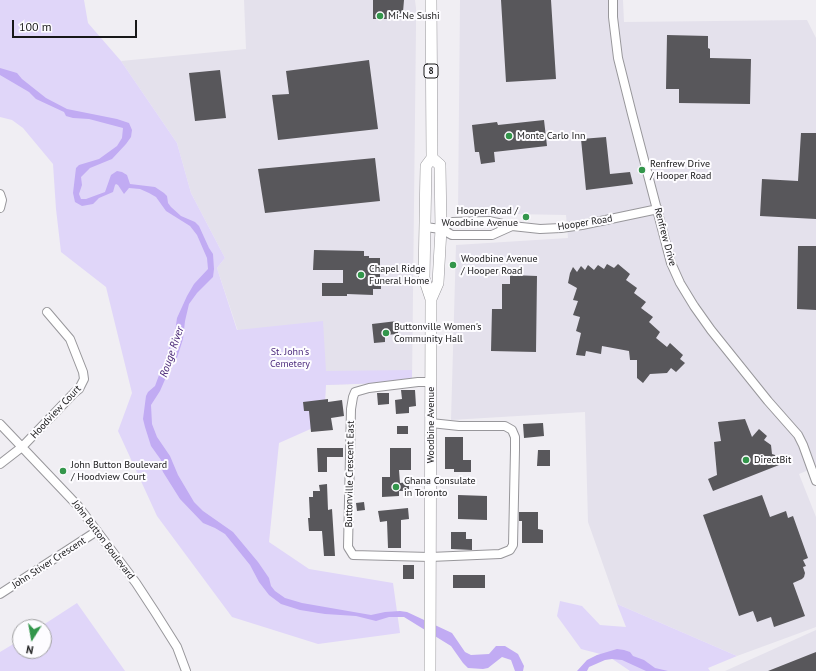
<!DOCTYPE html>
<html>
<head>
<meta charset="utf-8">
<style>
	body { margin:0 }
	#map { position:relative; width:816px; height:671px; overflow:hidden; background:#f0eef3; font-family:"PT Sans",sans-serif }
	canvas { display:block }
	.north { position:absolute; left:12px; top:619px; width:40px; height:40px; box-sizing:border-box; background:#fdfcff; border:1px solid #a1a1a3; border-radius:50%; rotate:191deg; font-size:11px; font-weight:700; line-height:16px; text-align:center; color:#181819 }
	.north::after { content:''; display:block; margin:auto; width:14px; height:18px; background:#33964b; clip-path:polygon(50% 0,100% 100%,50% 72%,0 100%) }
	.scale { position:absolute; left:12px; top:20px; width:125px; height:18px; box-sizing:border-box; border:2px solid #181819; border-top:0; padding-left:5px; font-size:12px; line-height:14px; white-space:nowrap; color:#181819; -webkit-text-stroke:3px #fdfcff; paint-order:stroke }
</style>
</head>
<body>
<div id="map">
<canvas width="816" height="671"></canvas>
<div class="north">N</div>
<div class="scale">100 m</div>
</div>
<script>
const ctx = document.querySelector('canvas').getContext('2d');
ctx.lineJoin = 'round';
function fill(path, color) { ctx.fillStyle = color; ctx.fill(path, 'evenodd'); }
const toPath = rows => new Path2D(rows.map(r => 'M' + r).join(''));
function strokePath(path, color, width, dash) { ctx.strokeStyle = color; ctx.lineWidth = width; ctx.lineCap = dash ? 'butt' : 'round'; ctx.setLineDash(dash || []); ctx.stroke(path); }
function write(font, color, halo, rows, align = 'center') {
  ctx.font = font + ' "PT Sans",sans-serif'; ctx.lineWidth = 4; ctx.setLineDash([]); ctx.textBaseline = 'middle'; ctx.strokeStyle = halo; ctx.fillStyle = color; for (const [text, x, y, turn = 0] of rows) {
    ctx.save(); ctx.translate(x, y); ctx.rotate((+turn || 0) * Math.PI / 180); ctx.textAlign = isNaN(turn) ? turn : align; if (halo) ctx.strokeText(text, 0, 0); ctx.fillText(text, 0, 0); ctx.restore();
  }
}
fill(toPath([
	[244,0,415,0,416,8,416,28,412,382,326,385,259,395,217,268,225,258,191,193,177,143,121,61,246,49],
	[460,0,623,0,624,22,807,20,816,38,816,467,799,474,816,517,816,627,737,656,617,604,588,522,585,412,451,420,456,245,568,238,566,215,458,213],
	[816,630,816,671,725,671]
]), '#e4e1ec');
fill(toPath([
	[0,0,84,0,88,23,121,61,177,143,191,193,225,258,217,268,237,330,323,321,326,371,412,370,412,382,326,385,324,423,279,443,269,542,309,569,393,583,400,633,318,644,232,617,157,516,118,431,132,393,106,287,61,252,56,209,53,164,23,128,12,120,0,117],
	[560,601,582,606,600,625,626,627,617,604,737,656,708,668,710,671,630,671,608,656,581,649,557,616],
	[77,603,125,671,0,671,0,652,20,640,20,651,44,651,44,627,40,627]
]), '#e0d6f9');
fill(toPath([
	[0,68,17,73,22,79,46,98,67,109,117,119,129,123,132,130,131,137,126,144,112,159,90,168,81,177,82,185,79,194,81,199,86,199,105,192,111,175,117,171,122,172,127,175,130,184,155,187,164,193,167,196,168,203,171,207,181,216,195,222,199,226,209,248,213,254,214,269,213,277,197,293,189,304,185,321,183,339,176,361,170,368,160,391,151,405,152,424,157,437,170,456,178,475,194,502,203,511,233,532,258,562,269,578,271,586,275,591,285,598,302,603,371,615,385,612,400,611,407,612,452,633,465,652,471,655,489,654,496,646,505,646,518,654,524,666,523,671,515,671,511,660,502,657,488,668,483,669,468,668,463,663,451,646,404,617,389,617,376,621,356,616,325,614,300,610,281,604,269,595,259,582,250,565,225,534,215,528,203,523,180,499,163,472,161,467,161,460,151,446,145,427,143,419,146,396,148,392,155,386,175,332,177,318,187,296,194,284,208,269,207,258,197,235,190,226,166,211,156,197,149,193,140,189,129,188,124,194,118,185,116,184,115,185,113,192,99,198,93,204,82,206,75,202,73,193,76,168,79,165,99,159,117,146,122,138,123,128,89,119,73,118,66,116,64,112,36,99,29,92,0,75],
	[617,649,624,650,630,652,633,656,644,660,655,668,668,671,646,671,622,660,612,659,605,660,589,667,587,671,577,671,587,660,597,655]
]), '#c1abf3');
fill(toPath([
	[373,0,404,0,403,12,391,19,373,19],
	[501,0,551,0,556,79,506,82],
	[667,35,708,36,708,48,710,49,710,58,751,59,750,104,679,103,679,89,666,89],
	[369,60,378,129,278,140,272,95,289,94,286,71],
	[220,70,226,118,195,121,189,73],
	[544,120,547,146,494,152,495,162,481,164,479,152,475,152,472,125,497,122,498,125],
	[801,133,816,133,816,219,760,216,762,179,798,181],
	[606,137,610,174,630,172,633,184,586,190,581,139],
	[375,158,380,201,265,213,258,169],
	[798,246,816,246,816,310,797,309],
	[314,250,364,251,364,256,369,256,369,258,380,258,380,281,381,281,381,289,373,289,373,295,347,294,347,296,322,296,322,283,343,283,343,270,313,270],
	[607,264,614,268,618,264,630,274,626,280,637,288,634,293,646,302,641,308,653,317,649,322,660,332,656,338,667,347,670,343,683,355,680,359,685,363,676,372,671,368,667,373,650,374,643,383,637,378,637,360,630,360,629,351,602,346,601,354,586,351,585,356,576,355,581,333,576,331,580,317,573,315,578,301,573,300,577,288,568,283,570,273,573,267,577,272,581,266,585,270,588,265,594,270,598,265,604,269],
	[510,275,537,276,536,352,491,351,492,309,502,309,502,284,510,284],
	[397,321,397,324,403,324,403,331,398,331,398,334,385,335,385,342,374,343,372,324],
	[401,390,415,390,416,406,409,407,409,413,396,414,395,400,402,399],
	[377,393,389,393,389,404,378,405],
	[328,399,328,402,342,400,344,416,331,418,333,430,311,432,309,411,304,411,303,402],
	[745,419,752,437,759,429,767,436,764,440,771,445,772,454,775,455,779,465,713,491,708,479,717,475,714,442,721,441,718,422],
	[543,423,544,436,524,438,523,424],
	[397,426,408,426,408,434,397,434],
	[445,437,463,437,463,460,471,460,471,472,454,472,454,469,445,469],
	[317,448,343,448,343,457,327,457,327,472,318,472],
	[390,448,411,448,411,470,399,470,400,483,409,482,409,491,399,491,399,496,382,497,382,477,390,477],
	[538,450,550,450,550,466,537,466],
	[327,484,328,510,332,509,335,556,324,556,322,531,309,531,308,518,310,518,309,497,313,497,313,491,320,491,319,485],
	[458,495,487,496,487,520,458,519],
	[762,495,770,517,786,511,788,518,793,516,808,558,803,560,806,566,803,567,805,573,804,577,802,579,793,583,805,616,774,627,771,617,757,622,753,611,739,616,703,515],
	[364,502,365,510,357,511,356,503],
	[408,508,409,519,401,520,401,548,388,548,387,521,380,522,378,511],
	[519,512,538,512,538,529,543,530,543,543,522,543,522,521,519,521],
	[451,532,466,532,466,539,472,539,472,550,451,549],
	[403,565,414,565,414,579,403,579],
	[453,575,485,575,485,588,453,588],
	[816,652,816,671,768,671]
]), '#58575b');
const minor = toPath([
	[613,0,613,17,618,58,632,114,671,263,680,283,694,306,711,330,768,401,798,435,803,445,816,481],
	[0,194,2,200,0,208],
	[425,227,441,229,452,235,492,235,512,226],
	[441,229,452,222,489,221,512,226,540,229,561,228,582,225,658,209],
	[431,382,418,382,369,388,355,392,353,397,351,409,348,547,353,555,430,557,500,554,510,550,513,545,515,450,515,437,512,430,505,426,459,426,431,423],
	[0,424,78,506,136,583,155,612,177,647,186,671],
	[0,464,22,447,75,392,79,389,84,379,83,372,70,339,47,312],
	[0,594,97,531]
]);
const major = toPath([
	[431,299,438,283,441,229,440,165,432,158],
	[430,671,431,299,424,278,426,166,432,158,431,0]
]);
strokePath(minor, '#98979b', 10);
strokePath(major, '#98979b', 12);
strokePath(minor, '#fff', 8);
strokePath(major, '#fff', 11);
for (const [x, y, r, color] of [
	[380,16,4,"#33964b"],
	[509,136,4,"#33964b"],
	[642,170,4,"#33964b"],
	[526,217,4,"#33964b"],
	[453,265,4,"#33964b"],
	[361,275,4,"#33964b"],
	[386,333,4,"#33964b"],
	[746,460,4,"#33964b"],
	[63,471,4,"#33964b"],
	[396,487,4,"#33964b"]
]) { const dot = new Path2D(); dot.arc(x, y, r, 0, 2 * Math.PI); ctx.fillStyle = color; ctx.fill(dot); strokePath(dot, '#fdfcff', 1.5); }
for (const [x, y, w] of [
	[431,71,14]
]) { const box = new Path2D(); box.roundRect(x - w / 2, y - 7, w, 14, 3); ctx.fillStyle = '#fdfcff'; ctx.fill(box); strokePath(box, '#181819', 1); }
write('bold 9px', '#181819', null, [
	["8",431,71]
]);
write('10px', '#181819', '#fdfcff', [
	["Mi-Ne Sushi",388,16],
	["Monte Carlo Inn",517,136],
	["Renfrew Drive",650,164],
	["/ Hooper Road",650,176],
	["Hooper Road /",518,211,"right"],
	["Woodbine Avenue",518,223,"right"],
	["Woodbine Avenue",461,259],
	["/ Hooper Road",461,271],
	["Chapel Ridge",369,269],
	["Funeral Home",369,281],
	["Buttonville Women's",394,327],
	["Community Hall",394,339],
	["DirectBit",754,460],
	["John Button Boulevard",71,465],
	["/ Hoodview Court",71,477],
	["Ghana Consulate",404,481],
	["in Toronto",404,493]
], 'left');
write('10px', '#181819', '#fdfcff', [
	["Hooper Road",585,223,-9],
	["Renfrew Drive",665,237,75],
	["Hoodview Court",56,412,-47],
	["Woodbine Avenue",431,425,-90],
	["Buttonville Crescent East",350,474,-89],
	["John Button Boulevard",103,540,53],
	["John Stiver Crescent",49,563,-33]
]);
write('10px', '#4d2c7e', '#fdfcff', [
	["St. John's",290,352],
	["Cemetery",290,364]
]);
write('italic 11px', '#411e70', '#fdfcff', [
	["Rouge River",172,352,-71]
]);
</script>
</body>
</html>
